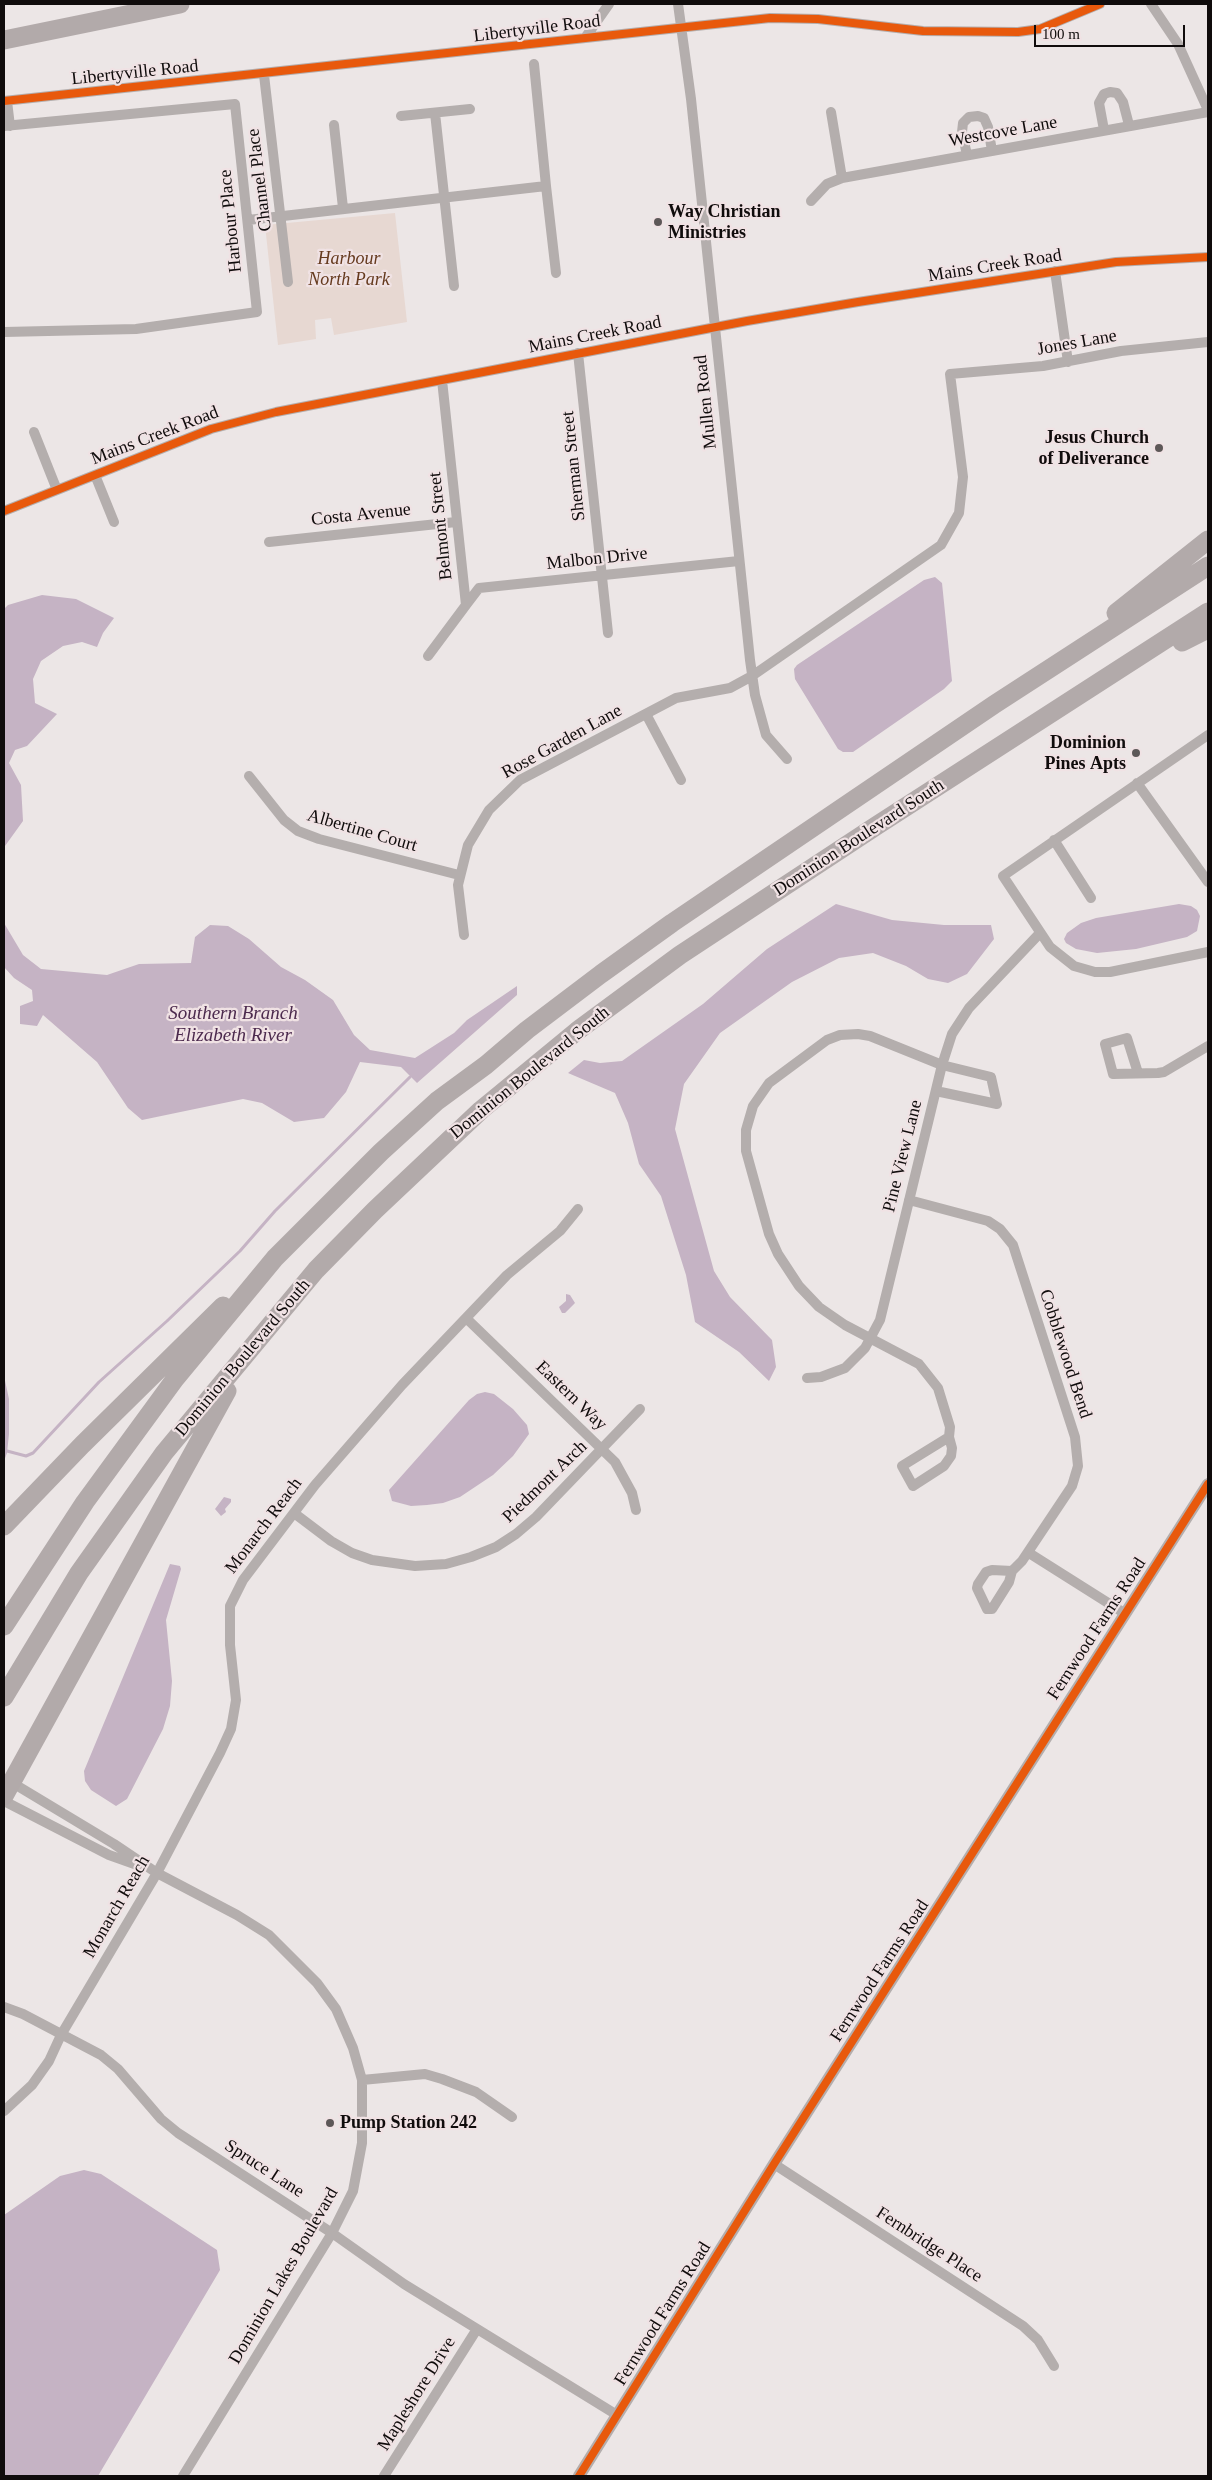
<!DOCTYPE html>
<html>
<head>
<meta charset="utf-8">
<style>
	body { margin:0 }
	#map { position:relative; width:1212px; height:2480px; overflow:hidden; background:#ece6e6; font-family:Georgia,serif }
	canvas { display:block }
	.frame { position:absolute; inset:0; border:5px solid #100c0c; pointer-events:none }
	.scale { position:absolute; left:1034px; top:25px; width:151px; height:22px; box-sizing:border-box; border:2px solid #100c0c; border-top:0; padding-left:6px; font-size:15px; line-height:18px; white-space:nowrap; color:#100c0c; -webkit-text-stroke:4px #f0e2e4; paint-order:stroke }
</style>
</head>
<body>
<div id="map">
<canvas width="1212" height="2480"></canvas>
<div class="frame"></div>
<div class="scale">100 m</div>
</div>
<script>
const ctx = document.querySelector('canvas').getContext('2d');
ctx.lineJoin = 'round';
function fill(path, color) { ctx.fillStyle = color; ctx.fill(path, 'evenodd'); }
const toPath = rows => new Path2D(rows.map(r => 'M' + r).join(''));
function strokePath(path, color, width, dash) { ctx.strokeStyle = color; ctx.lineWidth = width; ctx.lineCap = dash ? 'butt' : 'round'; ctx.setLineDash(dash || []); ctx.stroke(path); }
function write(font, color, halo, rows, align = 'center') {
  ctx.font = font + ' Georgia,serif'; ctx.lineWidth = 4.5; ctx.setLineDash([]); ctx.textBaseline = 'middle'; ctx.strokeStyle = halo; ctx.fillStyle = color; for (const [text, x, y, turn = 0] of rows) {
    ctx.save(); ctx.translate(x, y); ctx.rotate((+turn || 0) * Math.PI / 180); ctx.textAlign = isNaN(turn) ? turn : align; if (halo) ctx.strokeText(text, 0, 0); ctx.fillText(text, 0, 0); ctx.restore();
  }
}
fill(toPath([
	[395,213,407,322,334,335,331,318,315,320,316,339,278,345,265,225]
]), '#e7d8d2');
fill(toPath([
	[935,577,942,583,952,681,944,689,853,752,843,752,838,749,795,679,794,669,797,665,924,580],
	[42,595,76,599,114,618,103,633,97,647,82,642,63,646,41,661,33,679,35,703,57,714,27,746,15,750,9,763,21,785,23,821,5,846,4,898,4,609,8,605],
	[836,904,892,920,944,925,991,925,994,939,967,974,948,983,928,979,906,966,873,953,839,958,792,982,720,1033,684,1084,675,1129,714,1271,730,1297,772,1340,776,1367,769,1381,739,1352,695,1322,686,1275,661,1196,639,1164,628,1123,615,1093,568,1073,584,1060,600,1063,622,1061,703,1004,767,949],
	[1179,904,1191,906,1197,910,1200,916,1197,931,1187,937,1136,949,1097,953,1076,949,1066,943,1064,939,1067,933,1081,923,1096,918],
	[4,923,23,955,41,969,107,975,139,964,191,963,195,937,210,925,228,926,249,939,281,967,305,980,333,1000,354,1035,370,1050,415,1058,454,1033,467,1020,517,986,517,995,417,1083,401,1067,360,1062,346,1092,324,1118,294,1122,262,1103,243,1099,142,1120,128,1108,97,1062,43,1015,37,1026,20,1024,20,1006,33,1001,32,990,14,978,4,967],
	[566,1294,570,1295,575,1303,565,1313,562,1313,559,1307,566,1301],
	[4,1376,9,1399,9,1434,7,1453,4,1461],
	[485,1392,494,1394,513,1409,527,1425,529,1434,513,1456,493,1475,460,1497,443,1503,427,1505,411,1506,392,1501,389,1490,469,1400,477,1394],
	[224,1497,231,1499,231,1502,225,1509,226,1512,221,1516,215,1509],
	[170,1564,180,1566,181,1569,166,1620,172,1681,170,1706,163,1729,127,1799,116,1806,91,1790,85,1781,84,1771],
	[84,2170,101,2174,217,2250,220,2270,98,2476,4,2476,4,2215,60,2176]
]), '#c5b3c4');
strokePath(toPath([
	[7,1451,26,1456,33,1453,99,1382,167,1321,240,1251,275,1211,410,1077]
]), '#c5b3c4', 3);
strokePath(toPath([
	[678,4,691,99,750,660,755,695,766,735,787,759],
	[1151,4,1178,44,1208,110],
	[585,38,609,4],
	[264,75,288,282],
	[4,101,770,18,818,19,923,31,1018,32,1040,29,1100,4],
	[7,101,10,126],
	[831,112,842,178],
	[435,113,454,286],
	[401,116,470,109],
	[334,125,343,208],
	[4,126,235,104,257,312,136,329,4,332],
	[1104,130,1099,103,1104,94,1110,92,1117,93,1123,102,1129,125],
	[967,155,962,132,963,123,969,117,978,116,984,118,988,127,992,151],
	[546,186,556,273],
	[811,201,827,184,842,178,1208,112],
	[248,220,546,186,534,64],
	[1055,271,1068,362],
	[578,353,608,633],
	[34,432,57,490],
	[95,475,114,522],
	[4,511,211,429,276,412,747,321,858,302,1116,262,1208,257],
	[269,542,456,522],
	[466,605,479,588,739,561],
	[428,656,466,605,442,380],
	[646,714,681,780],
	[1208,735,1003,876,1050,947,1074,966,1095,972,1110,972,1208,952],
	[249,776,284,820,298,831,319,839,459,875],
	[1137,783,1208,882],
	[1054,840,1091,898],
	[464,935,458,885,468,845,489,810,520,780,676,698,730,688,752,676,941,545,959,513,963,477,950,374,1043,366,1121,351,1208,342],
	[1138,1073,1127,1038,1105,1044,1113,1074,1158,1073,1164,1072,1208,1046],
	[936,1091,997,1104,991,1077,942,1065,870,1036,858,1034,840,1035,827,1040,769,1083,753,1106,746,1130,746,1151,769,1234,778,1254,799,1286,819,1307,845,1325,919,1364,938,1388,950,1427,949,1437,902,1466,913,1486,944,1466,951,1456,952,1448,949,1437],
	[909,1200,988,1221,1000,1229,1013,1245,1075,1437,1078,1466,1072,1486,1022,1561,1012,1571,992,1570,986,1572,978,1584,977,1588,987,1609,992,1609,1009,1582,1012,1571],
	[466,1318,615,1462,632,1493,636,1510],
	[807,1378,821,1377,845,1368,865,1348,880,1320,942,1065,952,1034,969,1008,1040,933],
	[294,1513,331,1541,352,1553,372,1560,415,1566,446,1564,471,1557,496,1547,516,1534,536,1517,640,1409],
	[1029,1553,1124,1613],
	[11,1782,114,1844,157,1873,237,1915,269,1935,317,1983,336,2009,353,2048,362,2080,362,2143,353,2191,332,2233,183,2476],
	[4,1801,109,1855,140,1866],
	[4,2007,23,2014,101,2055,118,2069,161,2119,178,2133,332,2233,404,2284,617,2415],
	[362,2080,425,2074,442,2079,476,2092,512,2117],
	[4,2111,32,2085,49,2061,61,2035,157,1873,220,1753,231,1729,236,1700,230,1645,230,1606,243,1580,315,1485,402,1385,507,1275,560,1231,578,1209],
	[774,2164,1023,2326,1038,2340,1054,2366],
	[384,2476,477,2329]
]), '#b4aead', 10);
strokePath(toPath([
	[579,2476,774,2164,1208,1484]
]), '#b4aead', 12);
strokePath(toPath([
	[4,40,180,4],
	[1116,613,1208,540],
	[1182,642,1208,629],
	[4,1526,82,1445,223,1306],
	[4,1626,85,1502,175,1379,275,1258,381,1152,437,1101,486,1065,527,1030,601,974,672,923,995,704,1208,566],
	[4,1697,79,1573,164,1453,316,1270,375,1210,481,1110,577,1031,680,955,876,826,1208,612],
	[4,1796,227,1391]
]), '#b2aaaa', 19);
strokePath(toPath([
	[4,101,770,18,818,19,923,31,1018,32,1040,29,1100,4],
	[4,511,211,429,276,412,747,321,858,302,1116,262,1208,257],
	[579,2476,774,2164,1208,1484]
]), '#e8590c', 8);
for (const [x, y, r, color] of [
	[658,222,5,"#5d5858"],
	[1159,448,5,"#5d5858"],
	[1136,753,5,"#5d5858"],
	[330,2123,5,"#5d5858"]
]) { const dot = new Path2D(); dot.arc(x, y, r, 0, 2 * Math.PI); ctx.fillStyle = color; ctx.fill(dot); strokePath(dot, '#f0e2e4', 2); }
write('18px', '#100c0c', '#f0e2e4', [
	["Libertyville Road",537,29,-7],
	["Libertyville Road",135,73,-6],
	["Westcove Lane",1003,132,-10],
	["Channel Place",260,180,-97],
	["Harbour Place",231,221,-96],
	["Mains Creek Road",995,266,-9],
	["Mains Creek Road",595,335,-11],
	["Jones Lane",1077,343,-10],
	["Mullen Road",706,402,-96],
	["Mains Creek Road",155,436,-21],
	["Sherman Street",574,466,-96],
	["Costa Avenue",361,515,-6],
	["Belmont Street",441,526,-96],
	["Malbon Drive",597,559,-6],
	["Rose Garden Lane",562,742,-29],
	["Albertine Court",362,831,16],
	["Dominion Boulevard South",859,838,-33],
	["Dominion Boulevard South",530,1073,-39],
	["Pine View Lane",903,1156,-76],
	["Cobblewood Bend",1065,1354,72],
	["Dominion Boulevard South",243,1358,-50],
	["Eastern Way",571,1396,44],
	["Piedmont Arch",545,1482,-44],
	["Monarch Reach",264,1526,-53],
	["Fernwood Farms Road",1097,1629,-57],
	["Monarch Reach",117,1907,-60],
	["Fernwood Farms Road",880,1971,-57],
	["Spruce Lane",264,2169,33],
	["Fernbridge Place",929,2245,33],
	["Dominion Lakes Boulevard",284,2276,-60],
	["Fernwood Farms Road",663,2314,-58],
	["Mapleshore Drive",417,2394,-58]
]);
write('bold 18px', '#100c0c', '#f0e2e4', [
	["Way Christian",668,212],
	["Ministries",668,233],
	["Jesus Church",1149,438,"right"],
	["of Deliverance",1149,459,"right"],
	["Dominion",1126,743,"right"],
	["Pines Apts",1126,764,"right"],
	["Pump Station 242",340,2123]
], 'left');
write('italic 18px', '#653a1e', '#f0e2e4', [
	["Harbour",349,259],
	["North Park",349,280]
]);
write('italic 19px', '#4c2a4e', '#f0e2e4', [
	["Southern Branch",233,1014],
	["Elizabeth River",233,1036]
]);
</script>
</body>
</html>
